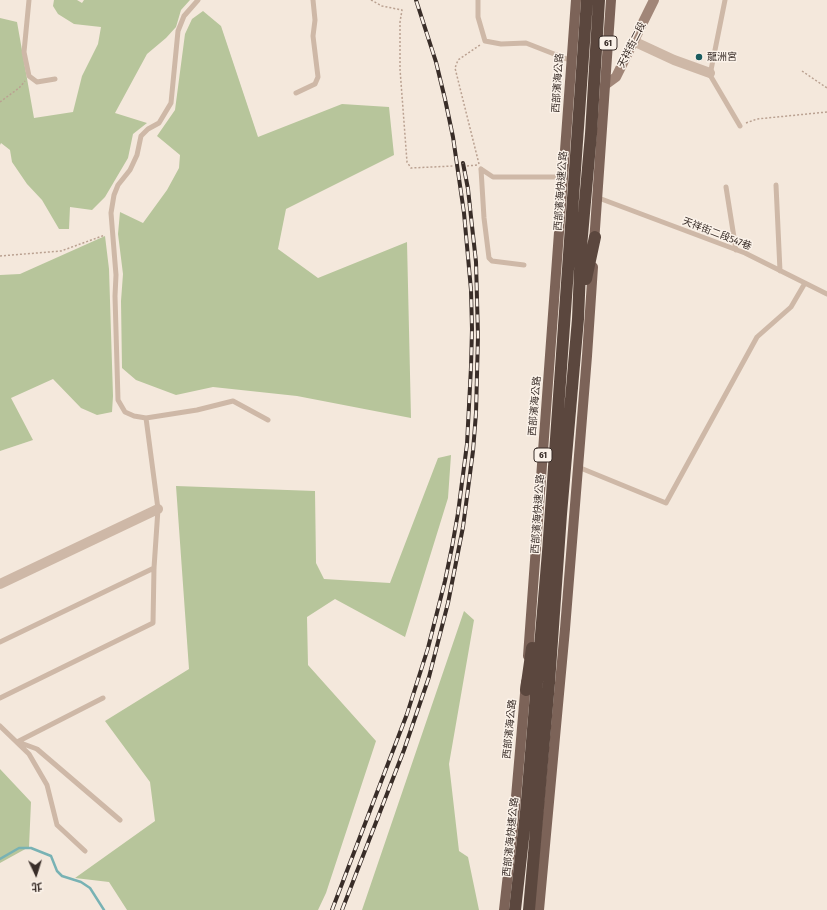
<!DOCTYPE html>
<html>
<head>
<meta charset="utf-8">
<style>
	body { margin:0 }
	#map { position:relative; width:827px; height:910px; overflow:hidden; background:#f4e8dc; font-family:"Fira Sans Condensed","Noto Sans TC",sans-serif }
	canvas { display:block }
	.north { position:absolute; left:16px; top:854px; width:40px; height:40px; -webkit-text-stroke:3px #fbf2e9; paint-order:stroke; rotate:176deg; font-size:11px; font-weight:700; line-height:16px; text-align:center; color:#392d28 }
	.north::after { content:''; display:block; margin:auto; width:14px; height:18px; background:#392d28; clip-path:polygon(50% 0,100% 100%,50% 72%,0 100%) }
</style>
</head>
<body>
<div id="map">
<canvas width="827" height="910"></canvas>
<div class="north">北</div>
</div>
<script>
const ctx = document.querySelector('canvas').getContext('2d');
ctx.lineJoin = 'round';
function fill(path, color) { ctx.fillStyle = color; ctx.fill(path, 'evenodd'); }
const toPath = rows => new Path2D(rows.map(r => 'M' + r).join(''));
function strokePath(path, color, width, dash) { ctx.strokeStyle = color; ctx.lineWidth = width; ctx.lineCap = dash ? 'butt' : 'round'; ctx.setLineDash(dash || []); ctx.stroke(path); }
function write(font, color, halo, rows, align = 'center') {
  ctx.font = font + ' "Fira Sans Condensed","Noto Sans TC",sans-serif'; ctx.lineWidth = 3; ctx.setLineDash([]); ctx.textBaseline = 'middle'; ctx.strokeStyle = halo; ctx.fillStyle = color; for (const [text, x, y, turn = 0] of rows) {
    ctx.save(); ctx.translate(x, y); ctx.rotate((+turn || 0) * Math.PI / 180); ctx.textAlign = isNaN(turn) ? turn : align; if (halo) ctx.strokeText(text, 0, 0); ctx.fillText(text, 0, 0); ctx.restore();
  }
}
fill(toPath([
	[54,0,77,0,82,3,84,0,190,0,181,10,176,27,166,38,147,54,115,113,147,123,133,134,128,158,105,197,92,210,70,207,69,229,59,229,42,200,27,184,12,162,10,150,1,143,0,145,0,18,17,22,34,118,73,112,82,76,98,44,101,27,74,24,58,14,53,6],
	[203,11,221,26,258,137,342,104,389,107,394,155,286,209,278,249,318,278,407,242,411,418,297,396,213,387,176,395,136,380,122,368,121,301,123,274,118,234,120,212,143,223,167,190,179,168,180,155,157,136,175,110,185,34,192,19],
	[105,236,109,269,113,396,112,412,97,415,81,408,53,379,11,398,33,440,0,451,0,275,20,274],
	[451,455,448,498,405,637,335,599,307,617,308,665,376,741,326,893,318,910,127,910,109,882,75,878,155,821,150,782,105,721,189,669,176,486,315,491,316,563,324,579,390,583,438,458],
	[464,611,474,620,449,764,459,851,468,857,479,910,362,910],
	[0,769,31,802,29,847,0,863]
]), '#b7c59b');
strokePath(toPath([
	[0,859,19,848,31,848,51,856,57,871,62,876,81,882,90,888,104,910]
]), '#78b2b4', 2.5);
strokePath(toPath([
	[371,0,382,6,402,10,400,22,400,69,407,162,411,168,453,166],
	[802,71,827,88],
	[0,102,19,88,25,81],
	[746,123,757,119,827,112],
	[479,164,455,68,458,60,480,45],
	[467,166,477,165],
	[0,256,61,251,105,235]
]), '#baa191', 1.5, [2, 2]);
strokePath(toPath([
	[29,0,24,52,29,76,37,82,55,79],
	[198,0,184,16,178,31,171,103,159,123,148,129,141,136,137,155,130,170,118,185,114,195,111,213,116,275,115,296,118,400,125,412,134,416,146,418,197,410,233,401,268,420],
	[478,0,478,17,485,41,501,44,526,43,572,61],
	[725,0,710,75,740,126],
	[296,93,315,84,318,77,313,36,315,20,313,0],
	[481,169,484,218,489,258,492,261,524,265],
	[481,169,493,177,563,177],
	[776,185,780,271],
	[726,187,736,250],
	[596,197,745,253,827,294],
	[578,467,666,503,757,337,791,307,805,283],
	[0,642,154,568],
	[0,698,153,623,154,568,158,509,146,418],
	[0,726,29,754,47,785,57,825,85,851],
	[17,742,103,698],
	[18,742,37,749,120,820]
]), '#ceb8a7', 5);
strokePath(toPath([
	[633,41,674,60,710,73],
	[0,584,158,509]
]), '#ceb8a7', 10);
strokePath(toPath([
	[605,85,616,77,654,0]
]), '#a18678', 10);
strokePath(toPath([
	[594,243,611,0],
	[528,656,576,0],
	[504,910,514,820,526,682],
	[539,910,565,629,587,356,593,267]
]), '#7c6358', 10);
strokePath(toPath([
	[586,279,595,237],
	[526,690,532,648],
	[515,910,526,812,548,552,587,0],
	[529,910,549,683,561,514,578,319,581,247,591,134,599,0]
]), '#5b473e', 12);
const rail = toPath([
	[332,910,407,714,428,648,445,581,452,547,458,513,467,444,471,367,472,329,471,290,464,213,453,137,445,99,436,62,416,0],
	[342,910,404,750,429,677,448,603,463,527,473,451,476,413,478,336,476,262,472,226,468,189,463,163]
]);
strokePath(rail, '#392d28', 4);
strokePath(rail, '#fbf2e9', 2.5, [8]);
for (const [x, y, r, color] of [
	[699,57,4,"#1a5b5e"]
]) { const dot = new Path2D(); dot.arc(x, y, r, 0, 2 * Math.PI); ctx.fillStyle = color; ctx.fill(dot); strokePath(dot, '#fbf2e9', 1.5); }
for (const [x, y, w] of [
	[608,43,18],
	[543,455,18]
]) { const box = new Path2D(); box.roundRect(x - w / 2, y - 7, w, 14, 3); ctx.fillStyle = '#fbf2e9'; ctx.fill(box); strokePath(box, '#392d28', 1); }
write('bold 9px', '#392d28', null, [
	["61",608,43],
	["61",543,455]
]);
write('10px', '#392d28', '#fbf2e9', [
	["天祥街二段",632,45,-63],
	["西部濱海公路",558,83,-86],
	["西部濱海快速公路",561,191,-86],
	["天祥街二段547巷",717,234,21],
	["西部濱海公路",535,406,-85],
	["西部濱海快速公路",538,514,-86],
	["西部濱海公路",510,729,-84],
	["西部濱海快速公路",511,837,-84]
]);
write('10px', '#392d28', '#fbf2e9', [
	["龍洲宮",707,57]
], 'left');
</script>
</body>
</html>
